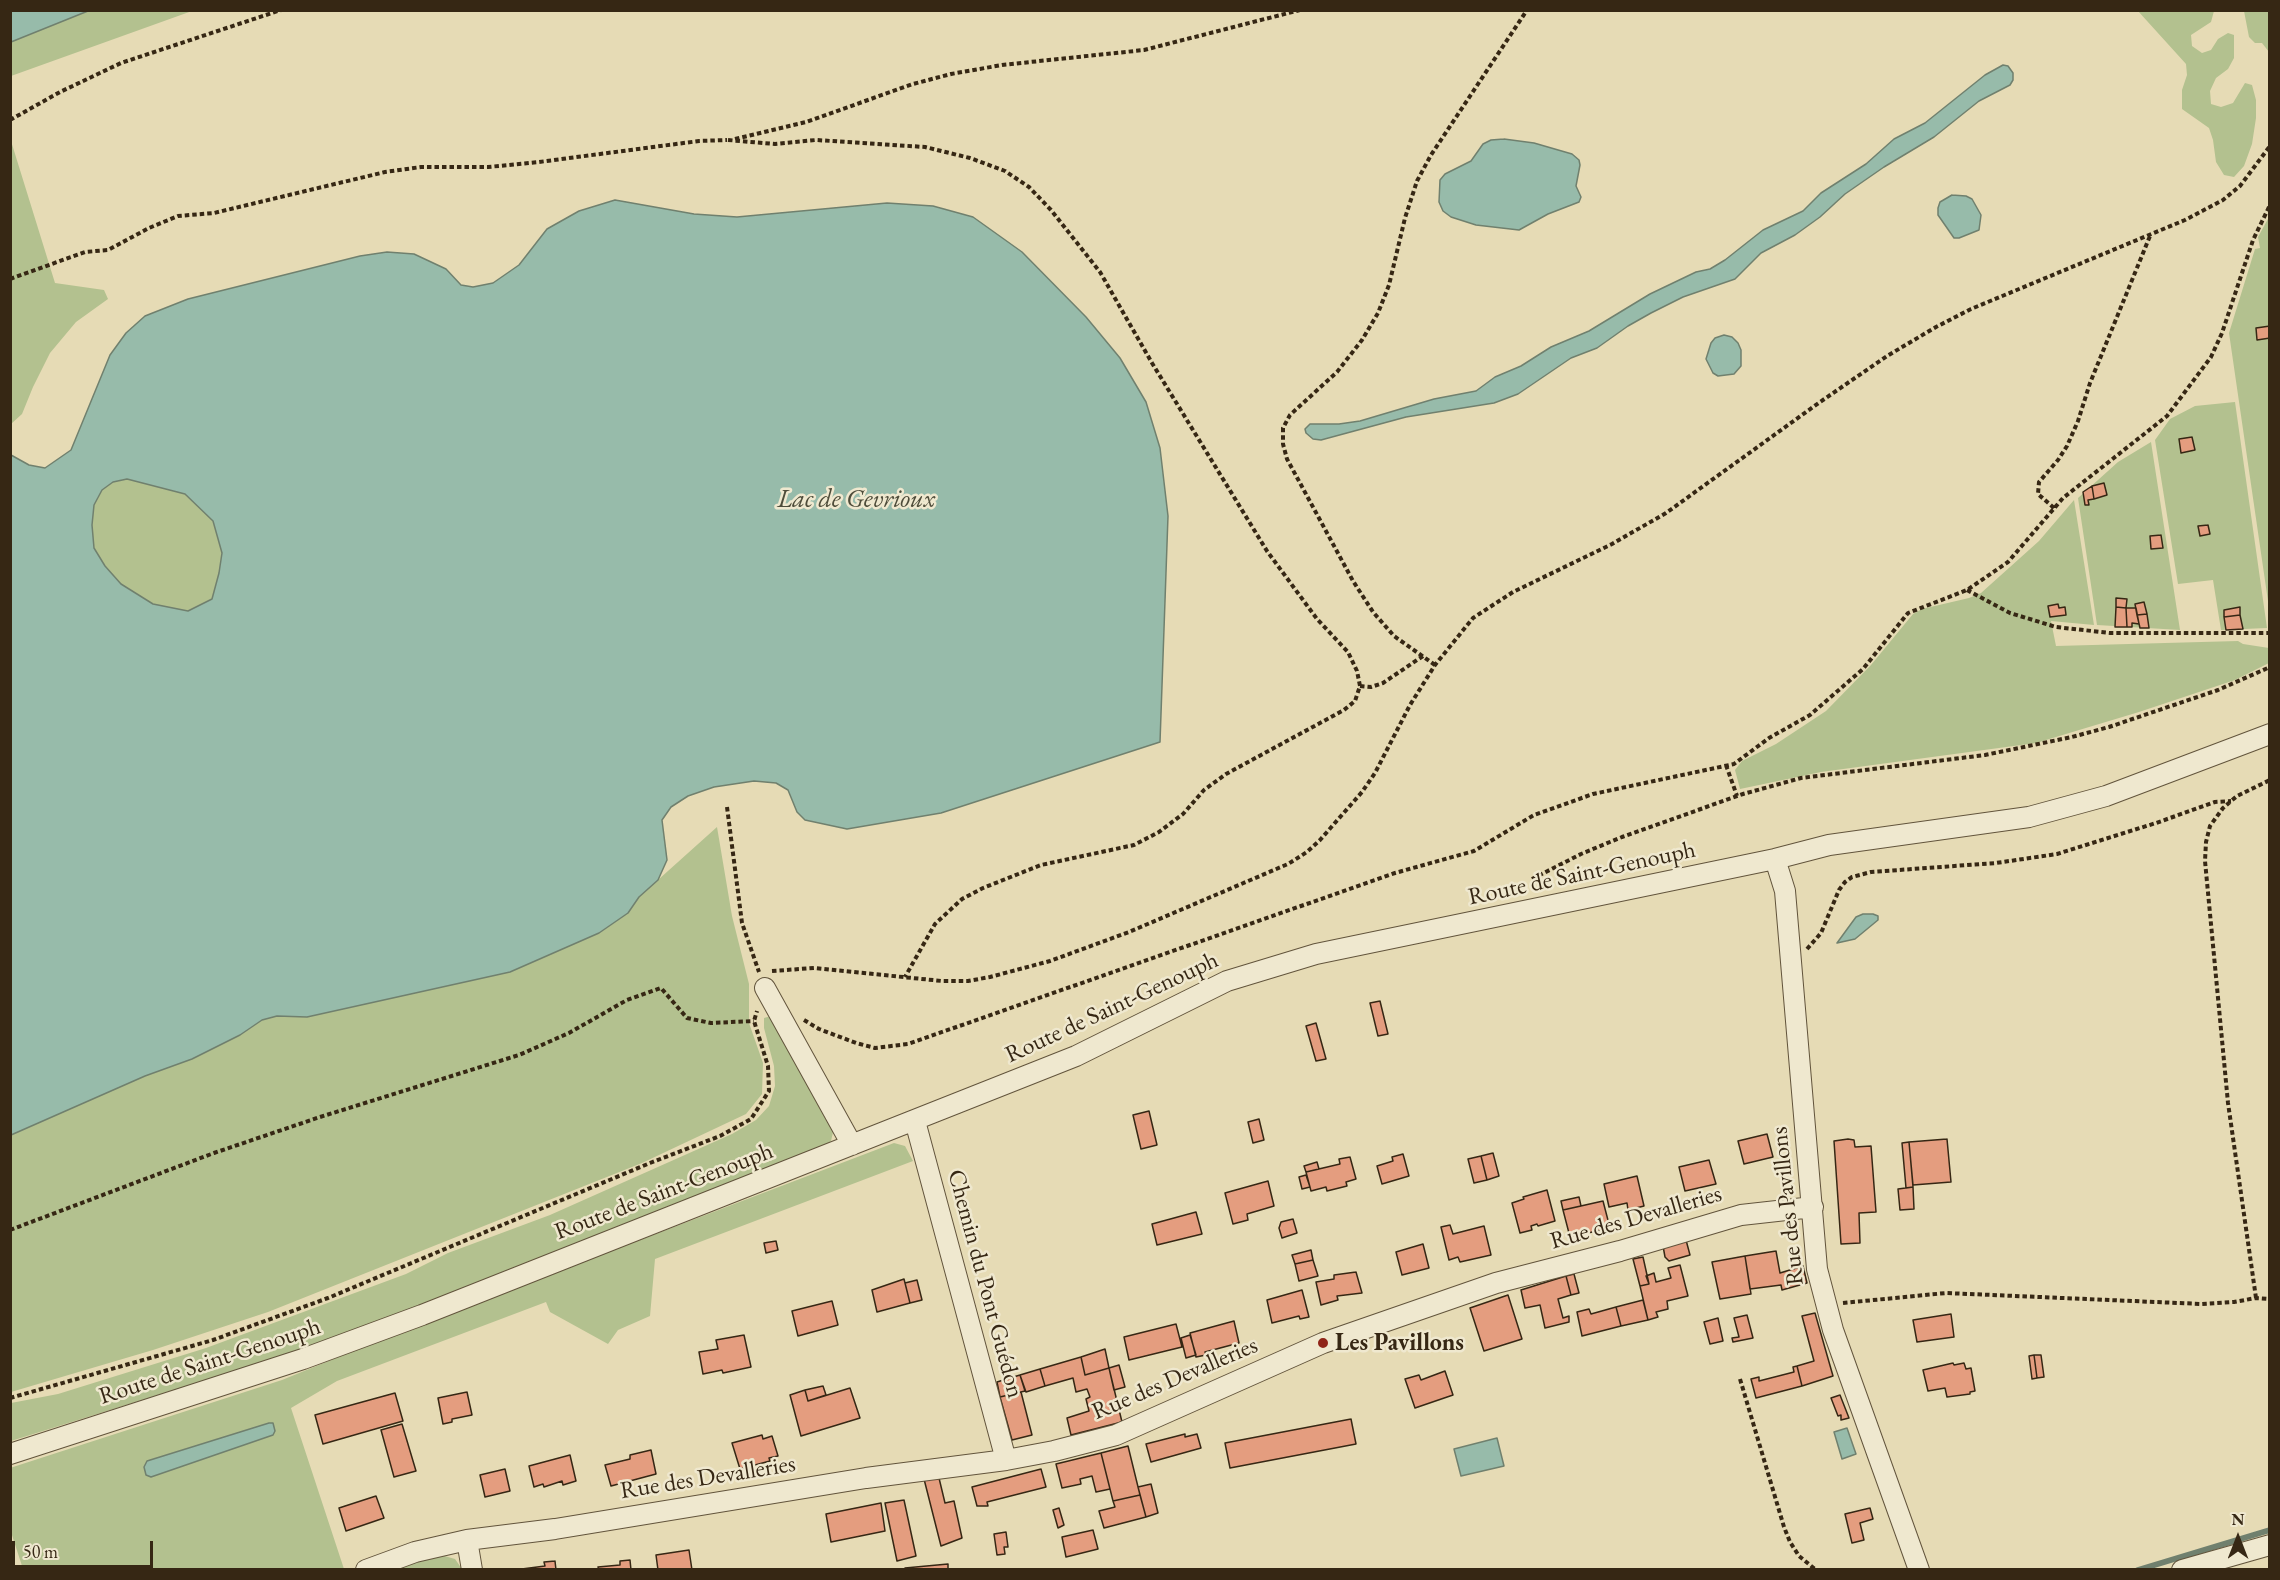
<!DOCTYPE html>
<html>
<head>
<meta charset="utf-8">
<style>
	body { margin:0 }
	#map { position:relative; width:2280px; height:1580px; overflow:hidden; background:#e6dbb5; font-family:"EB Garamond",serif }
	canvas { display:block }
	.frame { position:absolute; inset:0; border:12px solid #362714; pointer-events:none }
	.north { position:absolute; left:2208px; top:1508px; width:60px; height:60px; -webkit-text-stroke:4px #efe8cf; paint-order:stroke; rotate:0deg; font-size:16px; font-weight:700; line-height:24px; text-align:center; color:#362714 }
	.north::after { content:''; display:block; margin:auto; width:21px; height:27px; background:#362714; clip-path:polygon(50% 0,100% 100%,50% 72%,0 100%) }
	.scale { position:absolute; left:12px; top:1541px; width:141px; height:27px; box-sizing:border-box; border:3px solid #362714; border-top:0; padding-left:8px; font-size:18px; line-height:21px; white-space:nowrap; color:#362714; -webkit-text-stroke:4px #efe8cf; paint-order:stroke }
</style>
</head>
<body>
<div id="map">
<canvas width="2280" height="1580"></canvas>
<div class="frame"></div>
<div class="north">N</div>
<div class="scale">50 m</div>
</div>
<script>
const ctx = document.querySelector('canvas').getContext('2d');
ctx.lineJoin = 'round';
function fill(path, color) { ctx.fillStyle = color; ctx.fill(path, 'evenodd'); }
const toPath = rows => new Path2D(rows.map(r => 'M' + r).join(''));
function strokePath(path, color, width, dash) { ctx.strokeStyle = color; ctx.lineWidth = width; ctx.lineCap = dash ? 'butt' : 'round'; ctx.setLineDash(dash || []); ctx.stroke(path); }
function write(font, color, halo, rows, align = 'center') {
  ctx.font = font + ' "EB Garamond",serif'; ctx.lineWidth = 5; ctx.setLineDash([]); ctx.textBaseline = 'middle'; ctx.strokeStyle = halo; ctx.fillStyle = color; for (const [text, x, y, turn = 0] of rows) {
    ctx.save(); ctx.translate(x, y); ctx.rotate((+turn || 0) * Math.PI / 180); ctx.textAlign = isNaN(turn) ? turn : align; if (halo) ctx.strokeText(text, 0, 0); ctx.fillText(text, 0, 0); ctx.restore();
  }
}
fill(toPath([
	[88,11,192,11,11,76,10,42],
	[2138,11,2214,11,2211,22,2191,35,2192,46,2202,53,2211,50,2218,39,2228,33,2234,35,2234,58,2228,69,2216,78,2210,91,2211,104,2221,107,2233,103,2245,83,2252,85,2256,100,2256,118,2252,144,2244,166,2234,177,2224,175,2216,162,2213,140,2209,128,2182,109,2182,90,2187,75,2186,64],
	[2244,11,2269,11,2269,52,2262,43,2255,43,2249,37],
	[11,141,55,283,104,290,108,299,76,322,50,353,33,387,22,414,11,424],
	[2269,217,2269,608,2229,333,2255,249,2260,248,2258,237],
	[2235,402,2267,628,2221,630,2213,580,2178,584,2155,440,2170,419,2195,406],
	[2151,442,2180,630,2097,625,2078,498,2118,462],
	[127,479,185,494,213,521,222,553,219,573,212,599,188,611,153,604,121,584,105,566,94,548,92,525,94,505,102,490,113,482],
	[2074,500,2094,625,2051,621,2056,646,2238,641,2243,644,2269,648,2269,663,2235,680,2139,712,2036,743,1821,772,1740,789,1735,770,1742,761,1776,744,1826,711,1871,665,1913,614,1922,609,1969,598,1981,593,2039,541],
	[717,827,732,916,749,984,749,1023,763,1063,762,1094,746,1114,642,1163,268,1312,153,1350,11,1392,11,1135,145,1076,192,1059,240,1035,262,1020,277,1016,307,1017,509,972,599,933,628,913,639,897],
	[771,1016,834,1128,831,1141,819,1150,337,1337,286,1355,11,1441,11,1403,58,1394,206,1348,406,1274,448,1253,550,1215,732,1134,756,1120,769,1106,775,1086,774,1066,764,1028,764,1018],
	[894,1143,905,1146,913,1161,655,1259,650,1316,618,1330,608,1344,550,1312,546,1302,337,1381,291,1408,344,1569,23,1569,11,1532,10,1468,282,1380,412,1327],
	[441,1555,455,1559,462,1569,388,1570]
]), '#b3c18f');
const water = toPath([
	[11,10,88,10,88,11,11,42,11,10],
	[2003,65,2008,66,2013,73,2013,80,2010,85,1979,101,1934,137,1884,167,1845,194,1820,217,1795,235,1761,253,1735,279,1683,297,1651,313,1628,326,1597,348,1571,358,1518,394,1494,403,1406,417,1321,440,1313,439,1306,433,1305,429,1310,424,1339,424,1360,421,1434,399,1476,391,1495,377,1521,366,1551,347,1589,331,1650,294,1696,272,1710,269,1725,260,1763,230,1803,211,1821,193,1866,164,1894,139,1925,123,1985,75,2003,65],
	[1504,139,1534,143,1572,154,1579,160,1580,165,1576,186,1581,197,1579,202,1548,214,1519,230,1476,225,1451,217,1443,211,1439,202,1440,180,1445,174,1471,161,1483,144,1491,140,1504,139],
	[1952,195,1966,196,1972,199,1981,215,1979,230,1959,238,1954,238,1938,215,1938,208,1940,202,1952,195],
	[615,200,694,214,737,217,887,203,933,206,973,217,1022,252,1086,317,1120,358,1146,402,1160,448,1168,516,1160,742,941,813,847,829,805,820,797,812,788,790,776,783,754,781,714,787,688,796,671,807,662,820,667,860,658,880,639,897,628,913,599,933,510,972,307,1017,277,1016,262,1020,240,1035,192,1059,145,1076,11,1135,11,455,29,465,45,468,71,450,110,355,126,333,145,316,188,299,360,256,387,252,414,254,446,269,461,285,473,287,493,283,519,265,547,229,579,211,615,200],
	[127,479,185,494,213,521,222,553,219,573,212,599,188,611,153,604,121,584,105,566,94,548,92,525,94,505,102,490,113,482,127,479],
	[1724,335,1732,337,1738,343,1741,350,1741,366,1734,374,1718,376,1713,373,1706,359,1711,343,1715,338,1724,335],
	[1863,914,1873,914,1878,916,1878,920,1855,939,1837,943,1856,917,1863,914],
	[269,1423,273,1423,275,1431,273,1435,151,1477,146,1475,144,1467,147,1461,269,1423],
	[1847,1428,1856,1454,1842,1459,1834,1432,1847,1428],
	[1497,1438,1504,1466,1461,1476,1454,1449,1497,1438]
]);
fill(water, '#97bbaa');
strokePath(water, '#70806e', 1.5);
strokePath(toPath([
	[2138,1570,2270,1530]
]), '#70806e', 6);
const building = toPath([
	[2270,326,2270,338,2257,340,2256,328,2270,326],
	[2192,437,2195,450,2181,453,2179,439,2192,437],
	[2104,483,2107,495,2094,499,2092,486,2104,483],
	[2092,486,2094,499,2088,500,2089,505,2085,505,2083,492,2092,486],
	[2208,525,2210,534,2200,536,2198,526,2208,525],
	[2161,535,2163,548,2151,549,2150,536,2161,535],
	[2116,598,2127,599,2126,608,2116,607,2116,598],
	[2144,602,2147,614,2137,615,2135,604,2144,602],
	[2058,604,2059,608,2065,607,2066,615,2050,617,2048,606,2058,604],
	[2116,607,2126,608,2127,627,2115,627,2116,607],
	[2240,607,2240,615,2224,617,2224,610,2240,607],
	[2126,608,2136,608,2139,624,2132,623,2132,627,2127,627,2126,608],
	[2147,614,2149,628,2140,628,2137,615,2147,614],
	[2240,615,2243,629,2226,630,2224,617,2240,615],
	[1380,1001,1388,1034,1378,1036,1370,1003,1380,1001],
	[1316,1023,1326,1059,1316,1061,1306,1026,1316,1023],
	[1149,1111,1157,1145,1141,1149,1133,1115,1149,1111],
	[1259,1119,1264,1140,1253,1143,1248,1122,1259,1119],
	[1767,1134,1773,1157,1744,1164,1738,1141,1767,1134],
	[1848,1139,1854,1140,1855,1147,1871,1146,1876,1212,1859,1213,1860,1243,1841,1244,1834,1141,1848,1139],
	[1947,1139,1951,1182,1913,1185,1909,1142,1947,1139],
	[1909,1142,1913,1187,1906,1188,1902,1143,1909,1142],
	[1493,1153,1499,1176,1487,1180,1481,1156,1493,1153],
	[1403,1154,1409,1176,1382,1184,1377,1166,1393,1161,1392,1157,1403,1154],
	[1481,1156,1487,1180,1474,1183,1468,1159,1481,1156],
	[1350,1157,1356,1179,1346,1182,1347,1186,1327,1191,1326,1187,1311,1191,1306,1172,1340,1164,1339,1159,1350,1157],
	[1709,1160,1716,1184,1685,1191,1679,1167,1709,1160],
	[1317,1162,1319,1169,1306,1172,1304,1166,1317,1162],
	[1306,1175,1310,1187,1302,1189,1299,1177,1306,1175],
	[1637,1176,1644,1206,1628,1210,1627,1203,1609,1207,1604,1184,1637,1176],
	[1268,1181,1274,1206,1247,1214,1248,1220,1233,1224,1225,1193,1268,1181],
	[1913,1187,1914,1209,1900,1210,1898,1189,1913,1187],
	[1547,1190,1555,1221,1538,1226,1537,1224,1531,1226,1532,1230,1520,1233,1512,1203,1524,1199,1523,1197,1547,1190],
	[1579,1197,1581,1206,1563,1210,1561,1201,1579,1197],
	[1603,1201,1610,1228,1570,1237,1563,1210,1603,1201],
	[1196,1212,1202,1234,1157,1245,1152,1224,1196,1212],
	[1293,1219,1297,1233,1282,1238,1279,1228,1281,1222,1293,1219],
	[1450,1225,1453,1234,1484,1226,1491,1255,1460,1262,1458,1257,1449,1260,1441,1227,1450,1225],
	[1686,1240,1690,1255,1669,1261,1665,1257,1663,1246,1686,1240],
	[776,1241,778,1250,766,1253,764,1243,776,1241],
	[1423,1244,1429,1268,1402,1275,1396,1252,1423,1244],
	[1311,1250,1313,1260,1295,1264,1292,1255,1311,1250],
	[1776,1251,1780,1273,1803,1266,1807,1283,1782,1290,1781,1285,1750,1289,1745,1256,1776,1251],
	[1745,1256,1751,1294,1720,1299,1712,1262,1745,1256],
	[1643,1257,1649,1284,1640,1286,1633,1259,1643,1257],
	[1313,1260,1318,1276,1299,1281,1295,1264,1313,1260],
	[1680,1265,1688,1296,1667,1301,1668,1309,1656,1312,1658,1317,1648,1320,1640,1286,1649,1284,1646,1276,1654,1273,1656,1282,1671,1278,1668,1268,1680,1265],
	[1356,1272,1362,1293,1337,1296,1338,1300,1321,1305,1316,1282,1334,1279,1334,1275,1356,1272],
	[1574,1274,1579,1293,1571,1295,1566,1276,1574,1274],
	[1566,1276,1571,1295,1558,1299,1563,1318,1569,1316,1569,1322,1545,1328,1540,1305,1525,1308,1521,1290,1566,1276],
	[904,1279,910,1303,877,1312,872,1290,904,1279],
	[917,1280,922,1300,910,1303,905,1283,917,1280],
	[1302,1290,1309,1317,1300,1319,1299,1316,1272,1323,1267,1300,1302,1290],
	[1508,1295,1522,1339,1484,1351,1470,1308,1508,1295],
	[1643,1300,1648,1320,1621,1326,1616,1307,1643,1300],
	[832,1301,838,1325,798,1336,792,1311,832,1301],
	[1616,1307,1621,1326,1582,1336,1577,1312,1589,1309,1591,1314,1616,1307],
	[1815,1313,1833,1376,1802,1386,1797,1366,1814,1361,1802,1316,1815,1313],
	[1951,1314,1954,1337,1917,1342,1913,1320,1951,1314],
	[1747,1315,1753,1338,1733,1342,1732,1338,1739,1337,1734,1318,1747,1315],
	[1718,1318,1723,1341,1710,1344,1704,1322,1718,1318],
	[1234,1321,1239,1343,1205,1352,1206,1355,1196,1357,1190,1333,1234,1321],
	[1176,1324,1182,1347,1129,1360,1124,1337,1176,1324],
	[744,1335,751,1367,723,1373,722,1370,703,1374,699,1352,718,1349,716,1340,744,1335],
	[1190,1335,1196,1355,1186,1358,1181,1338,1190,1335],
	[1105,1349,1109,1368,1085,1375,1081,1357,1105,1349],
	[2034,1355,2041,1355,2044,1377,2037,1378,2034,1355],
	[2034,1355,2037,1378,2032,1379,2029,1356,2034,1355],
	[1081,1357,1085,1375,1109,1368,1122,1422,1071,1435,1067,1418,1089,1411,1086,1399,1090,1397,1087,1389,1076,1392,1073,1378,1045,1386,1040,1369,1081,1357],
	[1953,1363,1954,1365,1964,1363,1966,1369,1971,1368,1975,1391,1970,1392,1970,1394,1947,1397,1945,1388,1928,1391,1923,1370,1953,1363],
	[1119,1365,1125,1387,1114,1390,1109,1368,1119,1365],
	[1797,1366,1802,1386,1756,1398,1751,1379,1759,1377,1759,1381,1794,1372,1793,1367,1797,1366],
	[1040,1369,1045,1386,1026,1392,1020,1375,1040,1369],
	[1445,1371,1453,1395,1415,1408,1405,1379,1419,1375,1421,1380,1445,1371],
	[1020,1375,1025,1391,1000,1397,997,1382,1020,1375],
	[823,1386,826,1395,808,1401,805,1390,823,1386],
	[850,1388,860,1418,801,1436,790,1395,805,1390,808,1401,850,1388],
	[467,1392,472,1415,452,1419,452,1422,443,1424,438,1398,467,1392],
	[1021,1392,1032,1435,1012,1440,1000,1397,1021,1392],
	[395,1393,403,1421,323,1444,315,1415,395,1393],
	[1840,1395,1849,1418,1841,1420,1841,1415,1838,1416,1831,1398,1840,1395],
	[1351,1419,1356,1444,1230,1468,1225,1443,1351,1419],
	[402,1424,416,1471,394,1477,381,1430,402,1424],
	[1185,1434,1185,1437,1197,1434,1201,1448,1151,1462,1146,1444,1185,1434],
	[762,1435,763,1439,772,1436,778,1456,769,1458,770,1461,740,1469,732,1443,762,1435],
	[1128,1446,1140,1495,1113,1501,1101,1453,1128,1446],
	[651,1450,656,1474,611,1486,605,1465,630,1459,630,1455,651,1450],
	[1101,1453,1110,1489,1096,1492,1092,1476,1080,1479,1081,1484,1062,1488,1056,1464,1101,1453],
	[570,1455,576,1481,563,1485,562,1481,544,1487,543,1484,534,1487,529,1466,570,1455],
	[505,1469,510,1491,485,1497,480,1475,505,1469],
	[1041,1469,1046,1487,987,1502,988,1506,977,1506,972,1487,1041,1469],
	[939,1478,945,1503,954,1501,962,1538,941,1546,924,1479,939,1478],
	[1151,1484,1158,1513,1146,1517,1138,1487,1151,1484],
	[1140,1495,1146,1517,1104,1528,1099,1511,1115,1507,1113,1501,1140,1495],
	[376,1496,384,1518,346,1531,339,1508,376,1496],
	[904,1500,916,1556,897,1561,885,1503,904,1500],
	[881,1503,885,1531,831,1542,826,1514,881,1503],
	[1059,1508,1064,1525,1058,1528,1053,1510,1059,1508],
	[1870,1508,1873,1519,1860,1523,1864,1540,1852,1543,1845,1514,1870,1508],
	[1093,1530,1098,1549,1066,1557,1062,1537,1093,1530],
	[1006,1532,1008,1547,1004,1547,1005,1554,997,1555,994,1534,1006,1532],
	[689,1550,692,1570,658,1570,656,1555,689,1550],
	[630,1560,631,1570,599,1570,598,1567,620,1565,620,1561,630,1560],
	[555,1561,556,1570,514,1570,545,1566,544,1562,555,1561],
	[948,1564,948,1570,905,1570,905,1568,948,1564]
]);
fill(building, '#e49d7f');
strokePath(building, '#362714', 1.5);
const minor = toPath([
	[1775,859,1785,891,1817,1269,1833,1330,1919,1570],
	[765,988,852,1145],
	[915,1121,1006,1460],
	[10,1454,303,1359,422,1315,1076,1056,1227,981,1316,954,1775,859,1829,845,2029,817,2106,796,2270,734],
	[467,1540,472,1570],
	[366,1570,415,1552,467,1540,555,1529,866,1478,1006,1460,1054,1451,1116,1435,1323,1343,1496,1283,1620,1251,1741,1215,1813,1207],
	[2182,1570,2270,1545]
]);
strokePath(minor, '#62543c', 22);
strokePath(toPath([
	[10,120,60,92,121,63,281,10],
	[735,139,806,122,913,84,951,74,1002,65,1144,50,1300,10],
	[728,140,775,144,816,140,925,147,970,158,1005,171,1029,187,1051,210,1100,272,1152,363,1267,551,1317,619,1348,652,1357,671,1360,686,1355,701,1344,710,1226,774,1204,790,1183,814,1159,832,1134,845,1041,865,983,888,962,899,935,924,905,977],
	[10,279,85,252,108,250,149,228,178,216,214,213,385,172,421,167,488,167,539,162,699,141,727,140],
	[2054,508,2038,494,2039,482,2058,460,2067,446,2078,421,2090,383,2150,236],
	[1967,590,2010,613,2056,627,2110,633,2270,633],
	[1435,665,1394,636,1373,612,1353,581,1287,459,1283,444,1283,428,1290,415,1337,372,1362,340,1378,313,1389,285,1405,218,1417,181,1431,155,1527,10],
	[1360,686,1371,687,1383,683,1423,656],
	[1726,765,1737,796],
	[727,807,742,923,759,972],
	[1532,879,1581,854,1622,837,1743,794,1801,778,1985,755,2072,737,2109,727,2218,690,2270,667],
	[1807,949,1821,933,1839,890,1845,882,1852,877,1871,872,1996,863,2057,854,2156,823,2215,802,2231,801],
	[772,971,814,968,942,981,968,981,990,977,1050,961,1129,932,1288,864,1307,852,1320,840,1362,792,1375,773,1410,705,1435,665,1473,618,1513,592,1612,544,1666,513,1820,402,1887,356,1936,327,1971,309,2185,220,2223,200,2240,186,2270,146],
	[804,1020,819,1029,856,1043,875,1048,908,1044,1395,873,1474,851,1534,815,1593,794,1734,764,1769,738,1810,715,1863,669,1908,613,1967,590,2008,562,2063,498,2167,416,2211,357,2222,333,2253,240,2270,205],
	[10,1230,214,1153,320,1117,519,1055,569,1033,627,1000,661,988,687,1018,711,1023,754,1021],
	[2256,1298,2228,1103,2205,861,2206,842,2210,826,2223,808,2237,796,2270,780],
	[1843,1303,1946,1293,2202,1304,2234,1302,2256,1298,2270,1299],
	[1740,1379,1784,1527,1790,1542,1799,1556,1816,1570],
	[10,1398,213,1340,328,1298,650,1163,720,1136,751,1119,769,1091,768,1066,754,1021,757,1011]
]), '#362714', 4, [4.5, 3]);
strokePath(minor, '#efe8cf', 20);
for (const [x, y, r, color] of [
	[1323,1343,6,"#8f2418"]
]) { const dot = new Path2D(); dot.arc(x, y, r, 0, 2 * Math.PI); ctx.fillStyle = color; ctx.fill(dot); strokePath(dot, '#efe8cf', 2); }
write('24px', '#362714', '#efe8cf', [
	["Route de Saint-Genouph",1582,874,-12],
	["Route de Saint-Genouph",1112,1008,-25],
	["Route de Saint-Genouph",664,1192,-21],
	["Rue des Pavillons",1788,1206,-96],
	["Rue des Devalleries",1636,1218,-16],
	["Chemin du Pont Guédon",985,1284,75],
	["Route de Saint-Genouph",210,1362,-18],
	["Rue des Devalleries",1175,1379,-23],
	["Rue des Devalleries",708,1478,-9]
]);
write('bold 24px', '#362714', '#efe8cf', [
	["Les Pavillons",1335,1343]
], 'left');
write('italic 26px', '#4e4c3a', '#efe8cf', [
	["Lac de Gevrioux",856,500]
]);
</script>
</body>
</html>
